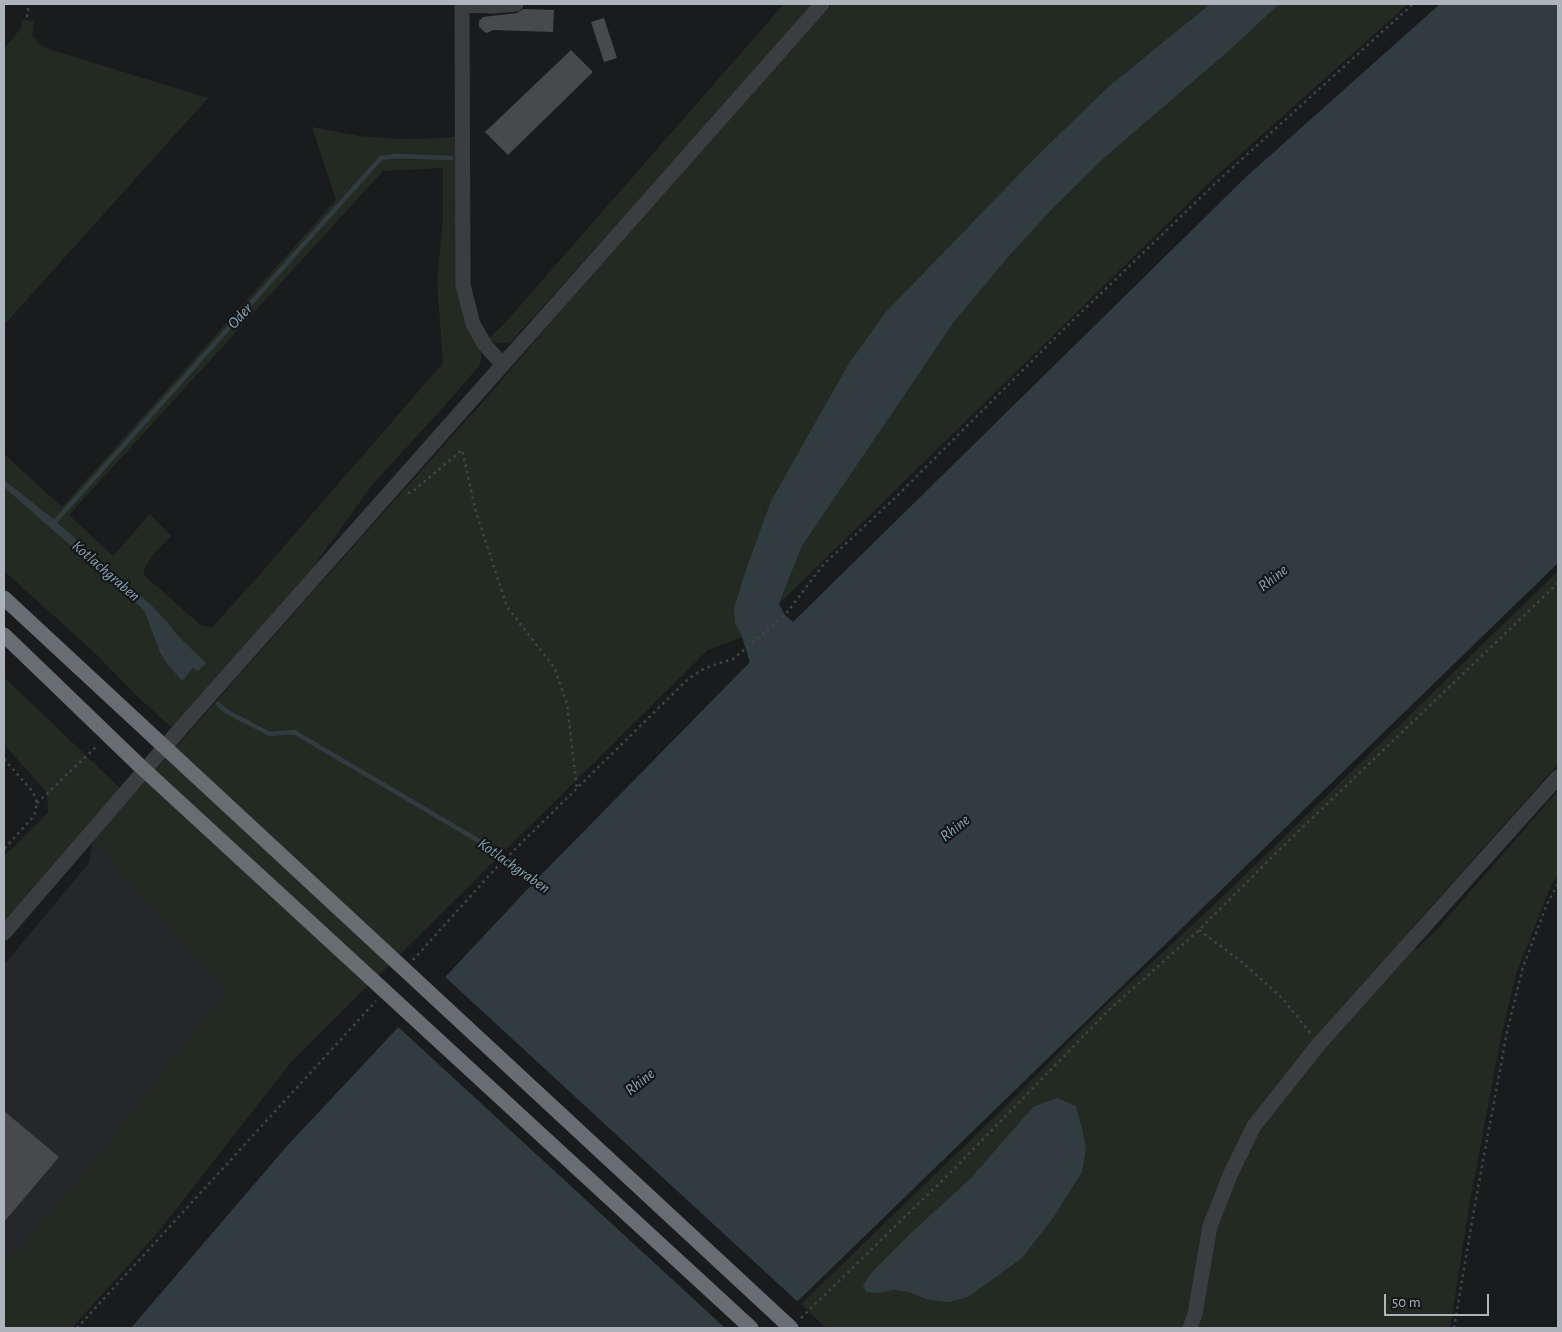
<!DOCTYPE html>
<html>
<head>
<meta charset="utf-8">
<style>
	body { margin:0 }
	#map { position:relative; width:1562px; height:1332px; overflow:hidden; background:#1a1b1d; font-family:"Alegreya Sans",sans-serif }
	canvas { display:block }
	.frame { position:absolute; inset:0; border:5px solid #aeb4bb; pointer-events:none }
	.scale { position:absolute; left:1384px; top:1294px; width:105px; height:22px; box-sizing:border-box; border:2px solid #aeb4bb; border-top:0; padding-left:6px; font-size:15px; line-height:18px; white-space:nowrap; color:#aeb4bb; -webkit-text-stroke:4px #151618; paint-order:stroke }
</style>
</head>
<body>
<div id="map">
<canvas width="1562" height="1332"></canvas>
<div class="frame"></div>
<div class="scale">50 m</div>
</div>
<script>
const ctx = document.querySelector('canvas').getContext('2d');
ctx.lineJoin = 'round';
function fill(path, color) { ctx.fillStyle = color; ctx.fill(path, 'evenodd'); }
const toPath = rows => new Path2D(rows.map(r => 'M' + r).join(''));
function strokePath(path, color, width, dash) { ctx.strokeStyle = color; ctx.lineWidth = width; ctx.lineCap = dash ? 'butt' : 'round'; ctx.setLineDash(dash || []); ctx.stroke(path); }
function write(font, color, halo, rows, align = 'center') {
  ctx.font = font + ' "Alegreya Sans",sans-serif'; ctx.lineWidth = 4.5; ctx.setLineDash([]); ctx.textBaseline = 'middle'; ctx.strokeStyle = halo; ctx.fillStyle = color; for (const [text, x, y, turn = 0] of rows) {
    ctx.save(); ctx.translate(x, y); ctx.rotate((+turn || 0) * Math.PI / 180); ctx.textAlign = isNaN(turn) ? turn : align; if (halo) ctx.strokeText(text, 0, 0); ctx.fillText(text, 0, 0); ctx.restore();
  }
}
fill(toPath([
	[93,841,225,992,77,1182,4,1265,4,965,89,863]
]), '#26272a');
fill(toPath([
	[784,4,815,4,510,343,498,343,487,340,505,323],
	[832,4,1210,4,1108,87,1036,157,970,227,848,365,823,410,735,623,742,637,708,650,292,1061,159,1231,72,1328,4,1328,4,1265,77,1182,225,992,93,841,324,579,489,395,594,271],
	[1279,4,1408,4,1217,175,779,604,802,546,954,322,1009,256,1054,207,1104,158,1232,48],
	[22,20,34,21,32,35,39,44,52,50,208,98,4,325,4,49,21,28],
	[312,127,359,136,403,139,443,138,456,136,457,249,481,353,481,361,479,366,439,412,372,485,311,570,172,728,136,695,96,654,4,571,4,454,62,507,336,200],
	[443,168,443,218,437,282,443,363,253,582,212,627,202,626,144,575,144,569,152,556,171,536,150,514,113,556,69,515,383,171],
	[1558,571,1558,764,1412,928,1416,950,1441,925,1558,791,1558,873,1549,891,1516,974,1500,1042,1469,1207,1450,1328,826,1328,801,1304,1017,1095,1104,1007,1217,902],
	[1076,1106,1083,1131,1086,1150,1082,1172,1054,1217,1022,1258,930,1300,908,1292,893,1290,870,1274,912,1232,971,1178],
	[4,677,121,789,4,923,4,856,48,813,47,793,4,744]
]), '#232a22');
fill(toPath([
	[1210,4,1279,4,1232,48,1104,158,1054,207,1009,256,954,322,802,546,779,604,785,615,793,622,795,620,1246,177,1440,4,1558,4,1558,563,770,1328,131,1328,287,1146,537,879,750,662,742,637,735,623,734,608,746,570,771,501,848,365,885,313,1036,157,1108,87],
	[4,480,52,518,151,605,168,623,177,635,206,663,198,671,193,668,182,681,165,661,160,652,144,610,4,487],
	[1057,1098,1076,1106,1083,1131,1086,1150,1082,1172,1054,1217,1022,1258,968,1297,949,1302,929,1300,908,1292,893,1290,878,1293,866,1292,863,1286,870,1274,912,1232,971,1178,1033,1107]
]), '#313c40');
fill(toPath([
	[443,975,799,1303,773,1328,725,1328,396,1025]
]), '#1a1b1d');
strokePath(toPath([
	[53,524,381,158,396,156,451,158],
	[218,704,227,712,270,734,294,732,491,848,540,881]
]), '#313c40', 4.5);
fill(toPath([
	[523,9,554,10,553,32,494,30,486,33,479,27,479,21,483,17,517,13],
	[604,18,617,58,604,62,591,22],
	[571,50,593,72,508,155,485,132],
	[4,1111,59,1157,4,1222]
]), '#47494c');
strokePath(toPath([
	[27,17,29,4],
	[408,493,412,492,462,450,476,512,507,607,554,667,567,704,577,789],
	[4,759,33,792,37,803,34,816,4,849],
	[37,803,98,745],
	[1199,930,1243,963,1282,998,1311,1034],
	[413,960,495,869,688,679,705,668,733,659,785,615,823,565,895,498,1069,324,1220,179,1413,4],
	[801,1318,952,1171,1110,1009,1199,930,1279,850,1558,583],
	[77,1328,376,1001],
	[1454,1328,1475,1204,1507,1032,1523,967,1547,904,1558,884]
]), '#424548', 2.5, [2.5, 4]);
strokePath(toPath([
	[462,4,463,285,473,324,485,345,503,365],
	[462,5,493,6,516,4],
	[4,933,182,727,822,4],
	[1190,1328,1195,1314,1210,1226,1231,1173,1254,1126,1319,1044,1558,777]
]), '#3b3e41', 15);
strokePath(toPath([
	[4,598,791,1328],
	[4,635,139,765,751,1328]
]), '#686d72', 15);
write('italic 16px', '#87a8b4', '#151618', [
	["Oder",240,316,-48],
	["Kotlachgraben",106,571,41],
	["Rhine",1273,578,-38],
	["Rhine",955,828,-38],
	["Kotlachgraben",514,866,35],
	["Rhine",640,1082,-39]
]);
</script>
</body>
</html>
